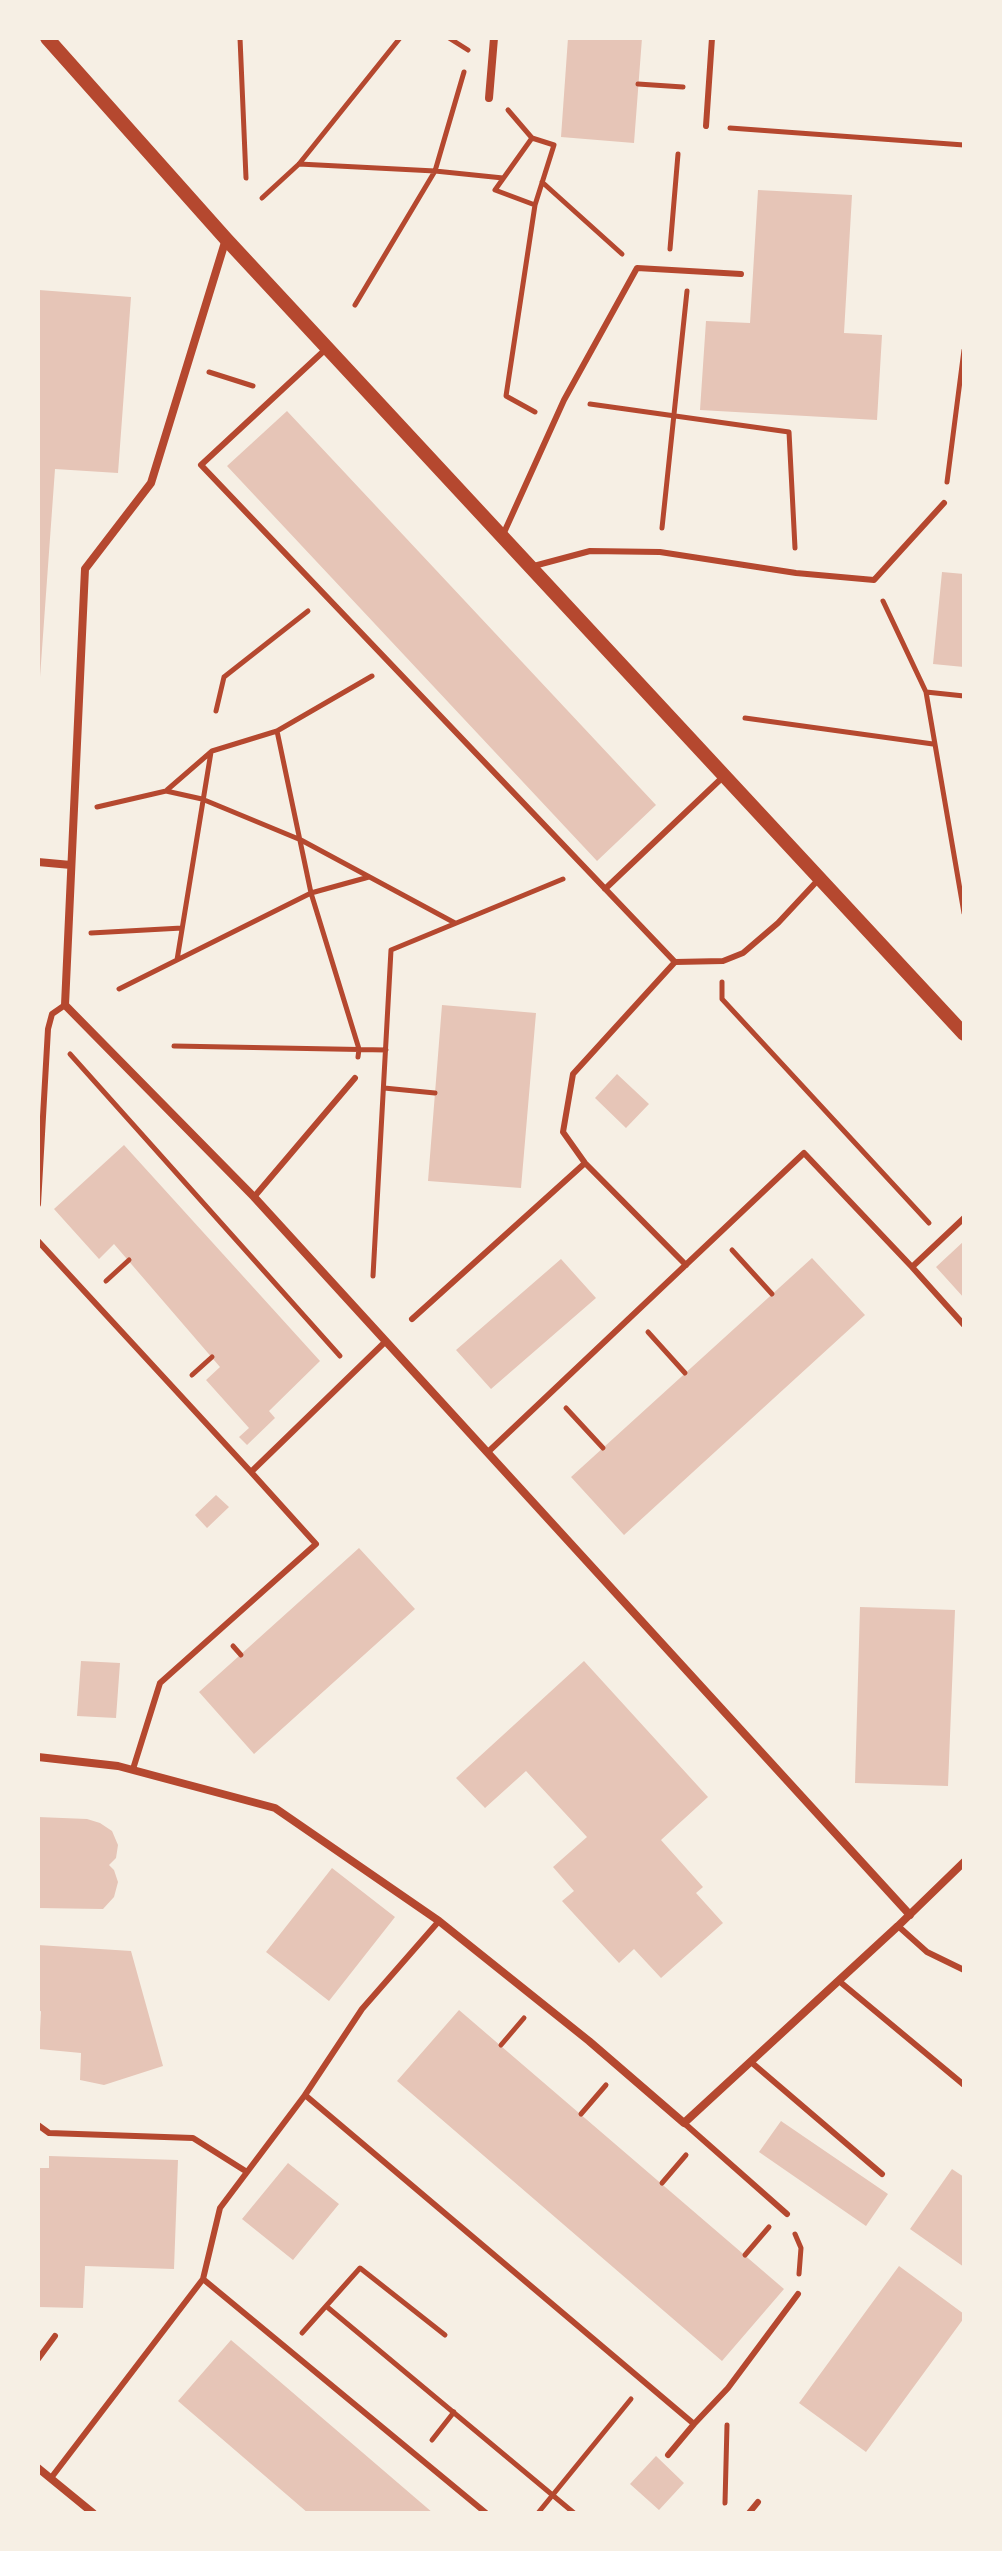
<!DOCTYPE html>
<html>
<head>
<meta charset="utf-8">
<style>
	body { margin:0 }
	#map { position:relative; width:1002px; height:2551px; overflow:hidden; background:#f6efe4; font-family:"Noto Sans",sans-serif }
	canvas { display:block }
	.frame { position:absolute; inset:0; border:40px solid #f6efe4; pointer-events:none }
</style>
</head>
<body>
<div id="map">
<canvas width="1002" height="2551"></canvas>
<div class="frame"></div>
</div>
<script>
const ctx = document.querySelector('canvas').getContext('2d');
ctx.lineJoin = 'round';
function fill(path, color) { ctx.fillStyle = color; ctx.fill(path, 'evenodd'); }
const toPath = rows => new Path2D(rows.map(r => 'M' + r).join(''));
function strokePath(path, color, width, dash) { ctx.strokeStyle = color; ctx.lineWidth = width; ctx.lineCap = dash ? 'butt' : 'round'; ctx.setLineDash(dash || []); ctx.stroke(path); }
fill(toPath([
	[568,38,642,38,634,143,561,137],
	[758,190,852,195,844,333,882,335,877,420,700,410,706,321,750,323],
	[39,290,131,297,118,473,55,469,40,677,38,677],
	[287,411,656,805,597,861,227,466],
	[942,572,964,574,964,667,933,664],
	[442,1005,536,1013,521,1188,428,1181],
	[617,1074,649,1104,626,1128,595,1098],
	[124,1145,320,1361,269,1411,275,1418,247,1445,239,1437,249,1428,206,1380,220,1367,114,1244,99,1259,54,1209],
	[964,1241,964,1298,936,1267],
	[812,1258,865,1315,624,1535,571,1477],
	[561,1259,596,1298,491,1389,456,1350],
	[216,1495,229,1507,207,1528,195,1515],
	[359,1548,415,1609,254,1754,199,1692],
	[860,1607,955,1610,948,1786,855,1783],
	[81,1661,120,1663,116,1718,77,1716],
	[584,1661,708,1797,661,1840,703,1887,696,1893,723,1923,661,1978,634,1949,619,1963,562,1901,574,1891,553,1867,587,1837,526,1771,485,1808,456,1778],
	[38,1817,87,1819,100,1823,112,1831,118,1845,116,1858,109,1865,114,1870,118,1882,114,1897,103,1909,38,1908],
	[332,1868,395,1917,329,2001,266,1952],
	[38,1945,131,1951,163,2066,104,2085,80,2080,81,2053,39,2049,41,2011,38,2012],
	[459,2010,784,2289,722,2361,397,2081],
	[781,2121,888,2194,866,2226,759,2152],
	[49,2156,178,2160,174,2269,85,2266,83,2308,38,2307,38,2168,49,2168],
	[288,2163,339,2204,293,2260,242,2219],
	[952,2169,964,2177,964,2267,910,2229],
	[899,2266,964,2314,964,2318,866,2452,799,2403],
	[231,2340,257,2362,433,2513,308,2513,178,2401],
	[656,2456,684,2483,659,2510,630,2484]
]), '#e6c5b7');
strokePath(toPath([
	[240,38,246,178],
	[449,38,468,50],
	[638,84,683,87],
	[508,110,532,138,495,190,535,205,506,396,535,412],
	[730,128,964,145],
	[532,138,554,145,535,205],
	[299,164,435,171,464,72],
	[542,182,622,254],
	[262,198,299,164,400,38],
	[670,249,678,154],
	[355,305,435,171,503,178],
	[209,372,253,386],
	[590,404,789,432,795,548],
	[947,482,964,350],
	[662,528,687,291],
	[883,601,926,692,964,696],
	[926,692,964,913],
	[216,711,224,677,308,611],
	[745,718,933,744],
	[277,731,311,893,359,1049,358,1057],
	[167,790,212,751,277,731,372,676],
	[97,807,166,791,202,799,301,840,455,923],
	[91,933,182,928],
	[177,960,211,752],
	[722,982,722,999,929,1223],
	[119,989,311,893,369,877],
	[174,1046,386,1050],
	[70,1054,340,1356],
	[384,1088,435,1093],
	[732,1250,772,1294],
	[373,1276,391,950,563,879],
	[106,1281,129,1260],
	[648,1332,685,1373],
	[192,1375,212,1357],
	[566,1408,603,1448],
	[233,1646,241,1655],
	[501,2045,524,2018],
	[581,2114,606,2085],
	[662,2183,686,2155],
	[795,2234,801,2248,799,2274],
	[745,2255,769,2227],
	[326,2306,574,2513],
	[302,2333,360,2268,445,2335],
	[432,2440,454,2412],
	[725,2503,727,2425],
	[538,2513,631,2399]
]), '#b5482f', 5);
strokePath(toPath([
	[706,126,712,38],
	[327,348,201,465,675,962,573,1074,563,1132,585,1163,686,1265],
	[502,537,564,400,637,268,741,274],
	[530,567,590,551,660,552,796,573,874,580,944,503],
	[605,889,724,776],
	[675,962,723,961,743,953,778,923,819,879],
	[254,1197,355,1078],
	[38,1204,48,1029,52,1014,65,1005],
	[38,1241,251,1472,386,1341],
	[912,1267,964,1325],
	[412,1319,585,1163],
	[488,1452,804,1153,912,1267,964,1218],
	[133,1769,160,1683,316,1544,251,1472],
	[439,1921,362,2009,305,2095,694,2424,728,2388,798,2294],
	[898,1926,927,1952,964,1970],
	[839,1981,964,2085],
	[751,2062,882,2174],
	[684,2123,787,2214],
	[38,2125,49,2133,193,2138,247,2172],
	[203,2279,486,2513],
	[38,2359,55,2336],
	[668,2455,694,2424],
	[51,2478,203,2279,220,2208,305,2095],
	[749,2513,758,2502]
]), '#b5482f', 6);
strokePath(toPath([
	[489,98,494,38],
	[226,239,151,483,85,569,65,1005,254,1197,910,1915],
	[38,862,71,865],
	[38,1757,118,1766,275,1808,439,1921,589,2041,684,2123,898,1926,964,1862],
	[38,2468,93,2513]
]), '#b5482f', 8);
strokePath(toPath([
	[47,38,226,239,964,1034]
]), '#b5482f', 14);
</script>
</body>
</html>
